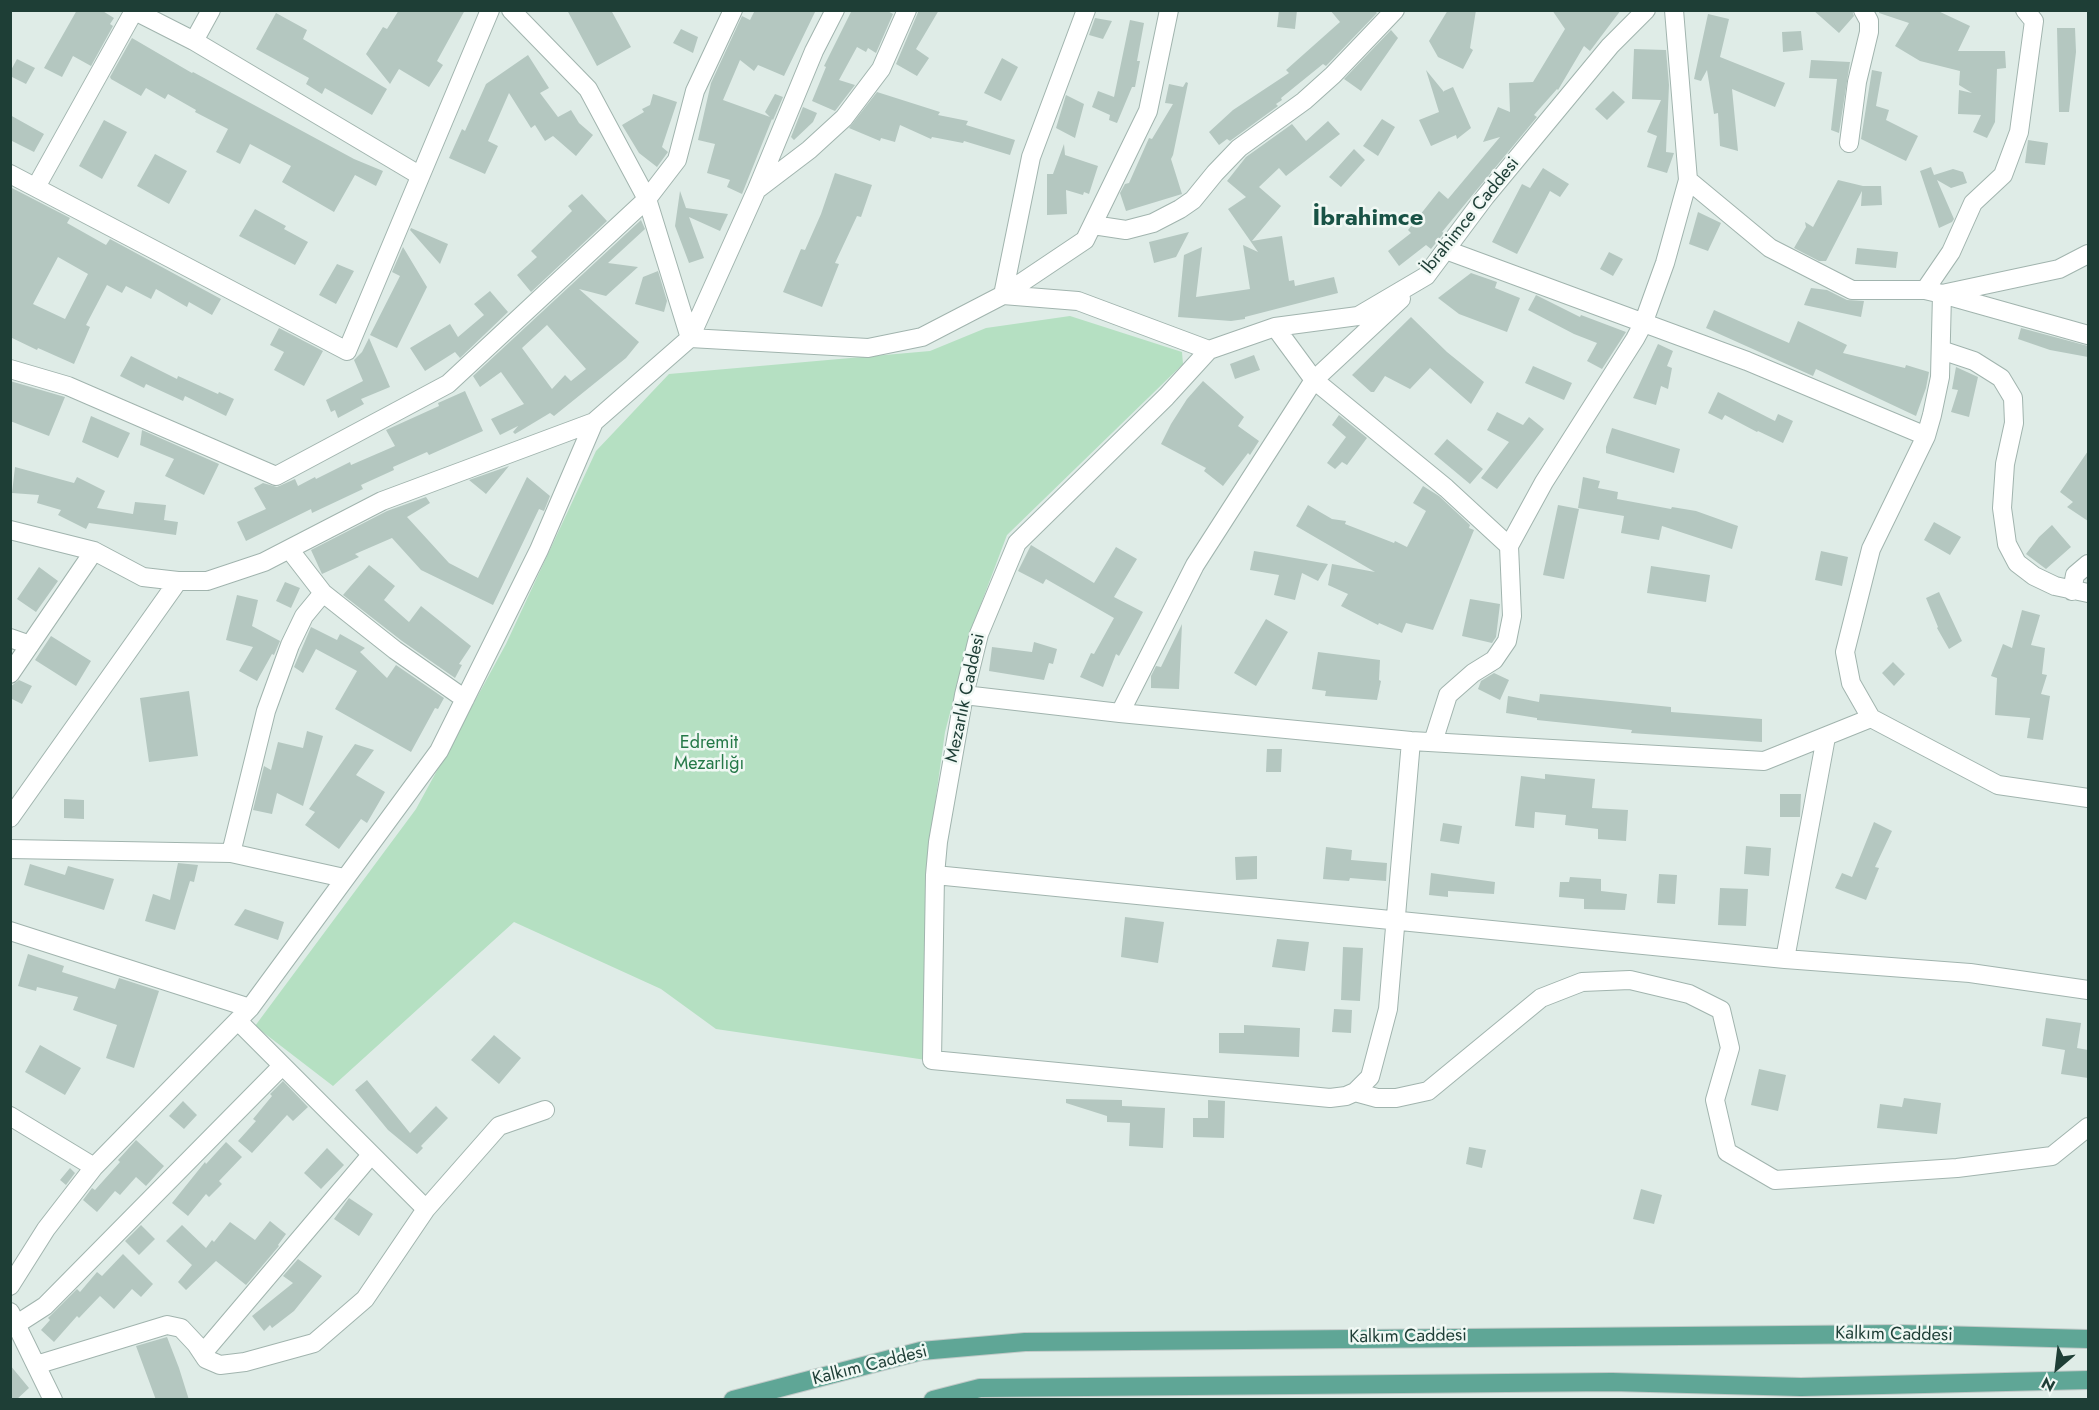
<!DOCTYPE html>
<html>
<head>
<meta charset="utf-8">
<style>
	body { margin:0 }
	#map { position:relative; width:2099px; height:1410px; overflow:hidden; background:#dfece7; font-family:Jost,sans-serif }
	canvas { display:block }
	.frame { position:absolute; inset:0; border:12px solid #1e3e36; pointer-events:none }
	.north { position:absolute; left:2027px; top:1338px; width:60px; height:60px; -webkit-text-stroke:4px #f0f8f4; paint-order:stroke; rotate:208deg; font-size:16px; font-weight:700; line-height:24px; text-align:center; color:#1e3e36 }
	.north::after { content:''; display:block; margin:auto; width:21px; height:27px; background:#1e3e36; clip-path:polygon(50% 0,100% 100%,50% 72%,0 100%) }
</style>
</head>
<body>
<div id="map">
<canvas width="2099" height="1410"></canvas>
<div class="frame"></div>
<div class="north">N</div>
</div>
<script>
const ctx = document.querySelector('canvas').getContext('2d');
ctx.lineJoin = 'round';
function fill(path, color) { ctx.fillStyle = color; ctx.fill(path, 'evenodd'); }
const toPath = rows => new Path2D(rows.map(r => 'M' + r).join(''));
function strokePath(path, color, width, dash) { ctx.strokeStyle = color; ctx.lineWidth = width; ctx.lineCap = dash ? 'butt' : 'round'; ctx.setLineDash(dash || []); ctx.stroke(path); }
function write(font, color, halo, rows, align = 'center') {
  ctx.font = font + ' Jost,sans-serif'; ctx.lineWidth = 5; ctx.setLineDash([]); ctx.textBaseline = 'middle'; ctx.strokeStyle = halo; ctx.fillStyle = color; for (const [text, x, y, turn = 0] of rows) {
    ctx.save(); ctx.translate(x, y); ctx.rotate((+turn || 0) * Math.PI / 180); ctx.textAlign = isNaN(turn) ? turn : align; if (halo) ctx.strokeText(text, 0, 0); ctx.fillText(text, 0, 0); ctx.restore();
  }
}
fill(toPath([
	[1070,316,1182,352,1183,364,1007,535,973,625,945,732,926,869,926,1060,716,1029,661,989,514,922,333,1086,255,1026,416,809,506,644,596,451,669,374,930,351,986,328]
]), '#b5e0c2');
fill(toPath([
	[77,10,101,10,114,18,110,24,113,26,91,66,73,56,62,77,44,68],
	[399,10,465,10,437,61,443,65,429,87,399,69,390,84,366,54,383,27,387,29],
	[567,10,611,10,631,47,597,66],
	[755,10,816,10,784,76,758,65,754,71,740,60,723,100,770,117,765,112,775,94,783,97,773,120,772,119,742,194,727,187,730,180,707,173,715,144,698,140,711,83,742,16,750,20],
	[852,10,886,10,893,14,876,53,868,48,866,52,857,47,839,80,855,85,835,111,812,101,826,67,824,66],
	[919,10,939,10,916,49,929,58,917,76,896,64],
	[1279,10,1297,10,1295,29,1277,27],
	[1330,10,1374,10,1377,13,1326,66,1323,64,1281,98,1282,100,1276,104,1278,106,1230,141,1227,139,1219,145,1209,132,1233,110,1289,73,1286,70,1340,22],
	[1448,10,1476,10,1470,48,1473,50,1463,69,1438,57,1429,41],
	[1552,10,1621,10,1590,51,1584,46,1558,90,1557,89,1534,115,1537,117,1442,232,1444,233,1439,239,1431,249,1426,245,1399,266,1388,251,1411,233,1408,230,1439,191,1448,199,1500,137,1483,142,1498,107,1510,112,1509,83,1533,82,1565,29],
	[1813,10,1852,10,1854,16,1839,33],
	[1880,10,1936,10,1970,26,1958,51,2005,51,2006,68,1997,69,1995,122,1987,138,1973,132,1981,115,1958,114,1959,90,1972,93,1959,85,1960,71,1920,61,1895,46,1909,23,1879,13],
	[276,13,307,30,303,39,387,89,372,115,325,88,322,94,306,84,309,78,256,49],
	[1708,14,1729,19,1720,57,1785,83,1775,107,1732,89,1738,151,1720,146,1718,113,1714,114,1707,70,1701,81,1694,79],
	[1095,18,1112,21,1103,39,1089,35],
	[1130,20,1144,23,1137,61,1140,61,1135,87,1132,87,1117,123,1109,120,1110,115,1092,107,1098,91,1114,97],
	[2057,28,2075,28,2076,52,2069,112,2059,112],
	[681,29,698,37,693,53,673,43],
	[1391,30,1398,38,1361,91,1344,79],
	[1801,31,1803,50,1783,52,1782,32],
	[132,38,192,73,193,72,354,159,383,171,376,186,355,175,334,212,282,182,291,166,250,144,240,164,216,152,228,129,195,112,196,110,168,94,165,99,146,88,141,96,111,79,110,77],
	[1634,49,1666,50,1669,85,1666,152,1674,153,1667,173,1647,167,1657,136,1647,132,1661,100,1632,99],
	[528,55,549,88,540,93,558,117,571,110,579,123,593,135,576,156,553,136,545,141,535,125,531,128,509,93,488,141,498,146,485,174,449,158,462,129,465,131,486,84],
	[1002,58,1018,67,1001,101,984,93],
	[17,59,35,68,26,84,10,76,10,72],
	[1811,60,1850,62,1839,133,1831,130,1837,79,1809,78],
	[1426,70,1444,92,1444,91,1453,87,1471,128,1457,139,1456,135,1431,146,1419,120,1439,112],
	[1872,70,1882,72,1876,106,1889,110,1886,120,1918,136,1906,161,1861,139],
	[1186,82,1188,83,1173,155,1171,159,1182,194,1126,211,1120,193,1125,184,1129,183,1149,138,1152,139,1173,104,1165,103,1169,84,1183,87],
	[1613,91,1625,102,1607,120,1595,109],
	[877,92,940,112,938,115,968,121,966,125,1015,140,1010,155,964,141,963,143,932,137,931,139,900,125,895,142,881,138,880,141,849,128],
	[653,94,677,102,662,147,668,152,657,167,639,153,622,125,644,112,642,109,650,105],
	[1066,95,1084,104,1075,138,1056,128],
	[803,107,817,113,813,122,794,140,791,137],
	[10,115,44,134,34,152,10,140],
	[1382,119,1395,127,1378,156,1363,146],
	[104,120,127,132,102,179,79,166],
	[1328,121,1340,134,1286,176,1279,168,1259,187,1281,206,1252,241,1282,236,1289,281,1294,280,1295,286,1334,277,1338,293,1245,317,1245,319,1231,321,1178,317,1184,255,1202,247,1196,297,1250,289,1243,245,1258,252,1228,209,1246,197,1227,181,1246,157,1292,124,1306,141],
	[2028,140,2048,143,2045,165,2025,163],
	[1064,144,1065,155,1098,166,1089,194,1084,192,1083,195,1066,190,1067,214,1047,215,1047,174,1053,174],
	[1354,149,1365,160,1341,187,1329,177],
	[155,154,187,171,169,204,137,186],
	[1931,167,1934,175,1953,169,1963,172,1967,183,1951,188,1937,180,1954,219,1952,222,1939,228,1920,171],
	[1543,168,1569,184,1560,197,1550,191,1517,254,1492,242,1522,184,1530,188],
	[835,173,872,185,861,217,857,216,835,263,839,264,822,307,783,292,801,249,805,250,821,214],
	[1838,180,1863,186,1881,186,1882,205,1861,206,1862,191,1826,261,1819,261,1794,248,1806,227,1805,222,1813,227],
	[10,187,70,218,67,223,106,245,110,239,221,299,212,315,189,302,187,307,156,289,151,299,126,286,122,293,107,285,86,325,90,327,74,364,38,348,37,350,10,337],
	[58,257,88,274,65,319,33,304],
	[680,191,686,208,728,214,720,231,689,217,704,258,689,263,675,226],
	[582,194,607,221,531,292,517,275,537,257,531,251,572,211,568,206],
	[255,209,286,226,284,229,308,242,295,265,239,236],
	[1698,212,1721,223,1708,251,1689,244],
	[641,220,645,229,608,263,638,267,606,296,579,289,639,342,626,358,554,416,550,413,515,434,513,432,518,426,500,435,491,419,524,404,501,372,480,387,473,376],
	[547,325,586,369,571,381,565,375,552,389,522,348],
	[411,228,448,244,440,264,410,230],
	[1189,232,1176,257,1154,263,1149,242],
	[403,247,427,287,397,348,370,335,400,276,392,272],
	[1857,248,1898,252,1896,268,1855,264],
	[1609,252,1623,259,1613,276,1600,269],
	[337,264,354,271,336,304,319,295],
	[658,271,667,301,664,312,635,304,643,277],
	[1471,273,1497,282,1495,288,1520,298,1507,332,1459,314,1438,298],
	[1811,288,1827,290,1847,300,1864,301,1861,317,1804,305],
	[490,291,508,312,460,358,455,352,425,371,410,348,450,324,458,337,484,315,474,304],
	[1536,295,1580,317,1581,315,1626,332,1602,369,1587,361,1597,343,1574,334,1528,310],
	[1714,310,1789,343,1798,321,1847,345,1843,353,1905,368,1906,365,1929,372,1926,388,1916,416,1816,369,1813,376,1706,328],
	[1411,317,1447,352,1484,382,1471,404,1430,368,1410,389,1385,376,1374,392,1371,392,1352,375],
	[279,328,323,351,304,386,274,370,284,352,270,345],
	[2021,328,2088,346,2088,357,2050,350,2018,339],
	[369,338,390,387,361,399,364,404,338,418,335,410,331,412,326,400,363,381,354,360,362,352],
	[1658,344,1673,351,1667,366,1672,368,1668,389,1661,386,1656,405,1633,398],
	[1254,355,1260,370,1235,379,1230,364],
	[131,356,177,379,178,376,218,394,219,392,234,399,226,416,185,396,183,401,146,384,144,388,120,376],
	[1533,366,1572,383,1564,400,1525,383],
	[1956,367,1978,377,1969,417,1951,412,1958,390,1952,389],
	[10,381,65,397,49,436,10,421],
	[1203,381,1244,417,1238,426,1259,441,1250,455,1248,453,1223,486,1204,471,1206,468,1161,444,1171,424,1187,399],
	[465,391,483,431,429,455,427,452,393,467,394,470,361,485,363,489,312,513,311,509,246,541,237,522,266,509,254,488,263,483,277,487,295,479,298,486,315,477,316,479,350,462,351,465,395,446,386,430,439,406,438,403],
	[1718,392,1775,421,1778,414,1793,421,1783,443,1758,431,1757,432,1725,415,1722,420,1708,413],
	[1497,412,1523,425,1529,417,1544,429,1497,489,1481,478,1509,442,1487,430],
	[1339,415,1367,438,1347,465,1342,462,1335,469,1327,463,1346,437,1332,425],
	[91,416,130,433,118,458,82,442],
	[1612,428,1680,449,1674,473,1606,453,1606,447],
	[142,430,219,464,204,495,165,476,174,459,140,445],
	[1447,439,1483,469,1470,484,1434,454],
	[2088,451,2088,521,2067,507,2073,502,2060,492],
	[509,466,486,494,469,480],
	[15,467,74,483,77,477,105,491,97,508,133,514,135,502,166,505,164,520,178,522,176,535,89,523,86,529,58,515,61,510,37,503,39,495,12,493],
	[527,477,550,496,544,511,539,509,493,605,421,570,392,538,355,554,359,557,322,574,311,550,387,511,426,497,430,503,407,517,449,563,478,578],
	[1583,477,1600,481,1598,488,1618,492,1617,499,1671,509,1672,507,1696,511,1738,526,1732,549,1662,526,1659,540,1621,533,1624,516,1578,508],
	[1423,486,1439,496,1470,525,1469,528,1474,530,1433,630,1406,623,1402,633,1379,623,1378,625,1341,606,1348,594,1328,585,1332,564,1375,572,1296,526,1308,505,1332,519,1346,521,1345,524,1394,543,1395,541,1407,547,1426,511,1413,503],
	[1558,505,1579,509,1564,579,1543,575],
	[1934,522,1961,537,1950,555,1924,540],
	[2052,525,2071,547,2046,569,2026,554,2039,537],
	[1031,545,1094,583,1116,547,1137,559,1114,597,1143,612,1119,656,1116,654,1103,687,1080,677,1091,653,1094,654,1114,618,1046,579,1043,584,1018,571],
	[1254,551,1272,554,1328,564,1318,581,1302,573,1295,600,1274,595,1279,575,1250,570],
	[1821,551,1848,557,1842,586,1815,580],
	[369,565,395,586,384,600,409,622,421,606,471,646,459,664,462,665,455,678,402,641,343,595],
	[1651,566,1710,575,1706,602,1647,593],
	[39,567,58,581,36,612,17,599],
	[285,582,300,588,291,608,276,601],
	[1939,592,1962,641,1949,649,1937,628,1938,627,1926,598],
	[237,595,258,600,252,626,280,641,274,655,272,654,257,681,239,671,253,647,226,640],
	[1470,599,1500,604,1496,637,1492,643,1462,636],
	[2022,610,2040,615,2031,645,2045,648,2042,674,2047,675,2041,694,2050,696,2043,740,2027,738,2030,718,1995,715,1997,678,1991,676,2003,644,2012,648],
	[1266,619,1288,632,1256,686,1234,673],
	[1182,624,1179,689,1151,688,1151,676,1156,666,1161,667],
	[311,627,337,640,340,634,365,648,360,652,387,678,396,665,444,698,438,709,435,708,411,752,335,709,357,671,316,649,303,673,294,667],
	[51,636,91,661,76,686,35,660],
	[1034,642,1057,649,1053,664,1049,663,1044,680,989,671,992,647,1032,652],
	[1318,652,1380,660,1379,680,1381,681,1377,700,1325,696,1326,691,1312,689],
	[1893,662,1905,674,1894,686,1882,673],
	[1494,673,1509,680,1500,700,1478,689,1481,681],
	[19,680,32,686,22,704,10,698,10,687],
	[189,691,198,756,149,762,140,698],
	[1540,694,1671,707,1671,712,1762,719,1762,742,1631,733,1632,730,1537,720,1537,718,1506,713,1508,696,1539,702],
	[307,731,323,736,303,806,277,793,272,814,253,810,264,766,271,770,278,742,303,748],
	[355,744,374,750,356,775,385,792,367,823,361,819,339,849,305,825,315,812,309,809],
	[1267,749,1282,749,1281,772,1266,772],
	[1545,774,1595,779,1592,808,1628,810,1626,841,1598,839,1598,829,1565,825,1566,815,1535,812,1534,828,1515,826,1521,776,1545,779],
	[1780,794,1801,794,1800,817,1780,817],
	[64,799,84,800,84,819,64,818],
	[1874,822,1892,831,1875,867,1879,868,1866,900,1835,888,1842,873,1852,877],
	[1443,823,1462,826,1459,844,1440,841],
	[1746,846,1771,848,1769,876,1744,874],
	[1326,847,1352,850,1351,860,1387,863,1386,881,1350,878,1349,881,1323,879],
	[1257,856,1257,879,1236,880,1235,857],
	[178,863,198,865,194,882,190,881,175,930,145,921,153,894,170,900],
	[30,864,65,875,68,866,114,879,104,910,24,885],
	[1431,873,1495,882,1494,894,1448,891,1448,897,1429,895],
	[1659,874,1677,875,1675,904,1657,903],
	[1570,877,1601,879,1601,891,1627,894,1625,910,1584,909,1584,899,1559,897,1560,882,1569,882],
	[1720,888,1748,889,1746,926,1718,925],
	[245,909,284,922,278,940,234,925],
	[1125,917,1164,922,1158,963,1121,957],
	[1277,939,1309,942,1305,971,1272,967],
	[1343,947,1363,948,1360,1001,1341,1000],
	[28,954,64,966,62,972,115,989,119,978,159,991,134,1068,106,1058,117,1025,73,1010,78,997,37,987,36,991,18,986],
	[1334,1009,1352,1010,1351,1033,1332,1032],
	[2046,1018,2081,1023,2077,1048,2088,1050,2088,1078,2061,1074,2065,1050,2042,1046],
	[1244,1025,1300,1028,1299,1057,1219,1053,1219,1033,1244,1033],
	[494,1035,521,1058,499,1084,471,1060],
	[40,1045,81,1068,65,1095,25,1072],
	[1759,1069,1786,1075,1778,1111,1751,1105],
	[367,1080,410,1133,436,1106,448,1118,421,1146,423,1148,417,1154,388,1130,355,1090],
	[283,1081,308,1107,293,1121,287,1115,252,1153,238,1141,256,1121,253,1119,272,1096,270,1094],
	[1904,1098,1941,1103,1937,1134,1877,1128,1880,1104,1902,1107],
	[1066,1099,1122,1100,1122,1106,1165,1108,1163,1148,1129,1146,1130,1123,1107,1122,1107,1116,1066,1103],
	[1208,1100,1225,1101,1224,1138,1193,1137,1193,1118,1208,1118],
	[183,1101,197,1115,184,1129,169,1116],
	[136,1140,164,1166,146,1186,136,1177,120,1195,115,1191,97,1212,83,1200,92,1188,95,1190,120,1162,118,1160],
	[226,1142,242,1157,219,1181,222,1184,209,1197,206,1194,188,1216,172,1203,205,1162,206,1164],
	[1469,1147,1486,1150,1482,1168,1466,1164],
	[327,1148,344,1165,321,1189,304,1173],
	[70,1168,75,1173,66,1185,60,1180],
	[1641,1189,1662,1195,1654,1224,1633,1219],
	[349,1198,373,1214,359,1236,334,1219],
	[270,1221,286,1234,278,1245,279,1246,246,1285,216,1261,186,1290,178,1282,192,1265,166,1241,182,1225,206,1248,212,1240,214,1242,230,1222,255,1240],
	[141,1225,155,1239,139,1255,125,1241],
	[123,1254,153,1284,141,1297,132,1289,114,1309,100,1296,79,1318,77,1316,54,1342,41,1330,50,1320,48,1318,77,1289,80,1292,97,1272,102,1276],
	[298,1259,322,1276,294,1311,272,1328,270,1325,264,1331,252,1316,293,1283,283,1276],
	[167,1337,179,1368,189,1400,156,1400,136,1346],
	[10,1365,29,1388,16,1400,10,1400]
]), '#b4c7c0');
const street = toPath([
	[133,10,194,41,419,175],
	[511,10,588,89,647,199,690,338],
	[194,41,211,10],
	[1849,143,1857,82,1869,32,1869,21,1863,10],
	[10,174,347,351,490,10],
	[1688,180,1770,248,1852,290,1925,290,1942,294,2059,269,2088,254],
	[36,187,134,11],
	[759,188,809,150,844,118,881,69,907,10],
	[1093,225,1126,230,1153,223,1180,209,1193,200,1215,173,1239,148,1304,101,1333,75,1395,10],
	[1446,250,1747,361,1926,436],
	[1925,290,1951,252,1973,203,2003,175,2019,132,2034,21,2025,10],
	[1003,295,1078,301,1209,350,1275,327,1358,316,1426,276,1485,197,1610,46,1646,10],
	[1003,295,1031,157,1086,10],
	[1275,327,1314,380,1446,488,1509,546],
	[2088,335,1942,294,1940,377,1932,415,1926,436,1871,549,1845,652,1851,683,1871,718,1998,785,2088,798],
	[690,338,868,348,922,337,1003,295,1085,240,1148,111,1169,10],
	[1209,350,1166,397,1017,543,979,634,964,695,938,842,935,875,932,1060,1330,1098,1346,1096,1355,1092,1370,1077,1388,1009,1411,741],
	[1941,350,1974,361,2001,378,2013,398,2014,423,2005,464,2002,508,2007,544,2017,563,2034,576,2055,586,2088,593],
	[10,369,68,386,276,476,448,384,647,199,677,160,695,91,733,10],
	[10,530,94,551,143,577,178,581,207,581,264,562,382,501,594,422,690,338,757,189,814,51,835,10],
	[289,549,323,593,395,650,465,699],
	[2072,591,2075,575,2088,564],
	[10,638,30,645],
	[10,674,94,551],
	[964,695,1120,713,1411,741,1764,761,1871,718],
	[1120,713,1195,565,1314,380,1401,299],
	[1433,742,1448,695,1473,673,1494,660,1507,641,1512,616,1509,546,1544,482,1635,339,1643,324,1665,263,1688,180,1674,10],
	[10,818,178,581],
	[10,849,231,853,344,878],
	[231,853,266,711,290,645,304,616,323,593],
	[935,875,1785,959,1970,973,2088,990],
	[10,931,250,1008],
	[1785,959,1826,737],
	[238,1021,426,1209],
	[1355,1092,1377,1098,1396,1098,1428,1091,1541,998,1582,982,1630,980,1689,994,1721,1010,1730,1048,1715,1100,1727,1152,1775,1180,1957,1168,2052,1156,2088,1127],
	[10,1116,94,1167],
	[10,1286,46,1229,94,1167,250,1008,439,751,539,550,594,422],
	[10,1312,53,1400],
	[17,1324,45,1306,282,1066],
	[203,1353,371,1155],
	[36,1365,167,1325,181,1328,196,1344,206,1359,220,1365,245,1362,314,1343,365,1299,426,1209,499,1126,545,1110]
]);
const primary = toPath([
	[733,1400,921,1351,1025,1342,1900,1334,2088,1339],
	[933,1400,980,1388,1612,1382,1801,1387,2088,1380]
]);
strokePath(street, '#a1b4ae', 20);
strokePath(primary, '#c0c9c7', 20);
strokePath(street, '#fff', 18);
strokePath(primary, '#5fa696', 18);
write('18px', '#1e3e36', '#f0f8f4', [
	["İbrahimce Caddesi",1471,216,-51],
	["Mezarlık Caddesi",966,698,-78],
	["Kalkım Caddesi",1894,1335,1],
	["Kalkım Caddesi",1408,1337,-1],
	["Kalkım Caddesi",870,1366,-14]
]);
write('18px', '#257948', '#f0f8f4', [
	["Edremit",709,744],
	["Mezarlığı",709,765]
]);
write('bold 24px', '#185245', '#f0f8f4', [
	["İbrahimce",1368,219]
]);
</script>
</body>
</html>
